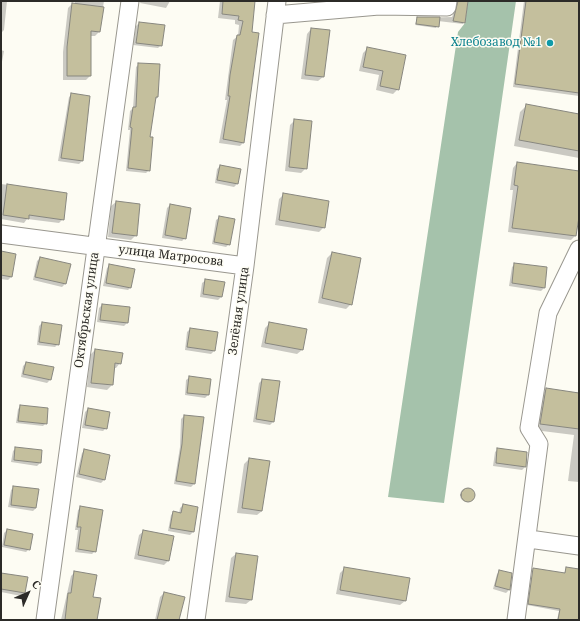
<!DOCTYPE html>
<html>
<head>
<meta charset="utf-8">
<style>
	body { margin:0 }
	#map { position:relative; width:580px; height:621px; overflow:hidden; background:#fdfcf3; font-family:"Noto Serif",serif }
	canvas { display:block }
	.frame { position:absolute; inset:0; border:2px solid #2c2b28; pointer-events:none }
	.north { position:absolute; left:8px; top:573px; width:40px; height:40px; -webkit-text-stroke:3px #fdfcf3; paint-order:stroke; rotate:45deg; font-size:11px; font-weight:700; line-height:16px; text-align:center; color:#2c2b28 }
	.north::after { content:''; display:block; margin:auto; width:14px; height:18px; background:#2c2b28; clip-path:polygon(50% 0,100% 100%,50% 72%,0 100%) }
</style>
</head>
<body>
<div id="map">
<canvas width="580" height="621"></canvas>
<div class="frame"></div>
<div class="north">С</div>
</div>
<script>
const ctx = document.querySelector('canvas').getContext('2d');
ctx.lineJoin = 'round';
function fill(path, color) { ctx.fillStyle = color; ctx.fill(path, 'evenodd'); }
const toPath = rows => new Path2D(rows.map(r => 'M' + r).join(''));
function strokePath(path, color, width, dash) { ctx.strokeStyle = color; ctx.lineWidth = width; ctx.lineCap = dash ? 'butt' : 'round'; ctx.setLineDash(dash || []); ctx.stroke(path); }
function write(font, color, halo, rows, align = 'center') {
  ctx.font = font + ' "Noto Serif",serif'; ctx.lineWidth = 3; ctx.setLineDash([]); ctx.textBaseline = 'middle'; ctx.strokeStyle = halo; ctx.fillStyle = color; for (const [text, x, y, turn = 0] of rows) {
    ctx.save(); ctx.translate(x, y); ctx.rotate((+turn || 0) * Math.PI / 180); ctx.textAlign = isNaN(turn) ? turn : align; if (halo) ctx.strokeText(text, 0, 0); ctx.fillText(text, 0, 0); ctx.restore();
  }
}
fill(toPath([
	[468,1,516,1,444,503,388,497,458,32,465,23]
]), '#a5c2ab');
fill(toPath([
	[1,1,7,1,4,30,1,33],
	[75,1,104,1,99,32,95,36,90,36,90,76,86,80,63,80,63,52,68,8,72,4,75,4],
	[141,1,170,1,166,8,140,3],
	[220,1,254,1,244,142,240,146,219,143,227,100,225,100,233,40,238,36,239,25,235,24,235,20,218,18],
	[299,1,322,1,319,3],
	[456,1,467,1,463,24,438,21,436,28,415,25,417,18,452,17,457,4],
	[524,1,579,1,579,96,513,87],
	[139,23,161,45,158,48,133,45,136,26],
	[311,29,323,77,318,81,301,79,307,34],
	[368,48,398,89,393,94,376,90,379,75,359,71,363,53],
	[1,50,4,51,1,67],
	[139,64,159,65,158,97,155,100,149,138,149,170,146,173,126,171,130,130,128,130,130,111,133,108,136,67],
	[72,94,82,161,79,164,58,161,69,97],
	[526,106,579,115,579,158,514,146,520,112],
	[295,120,306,168,301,173,285,171,290,125],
	[517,163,579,172,579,209,575,236,571,240,508,232,513,190,510,190,513,168],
	[220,166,237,184,234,187,215,183,217,169],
	[1,184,32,188,63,219,59,223,27,219,24,223,1,219],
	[284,194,324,227,319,232,275,225,279,199],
	[116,202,136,235,131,240,108,237,111,206],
	[170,205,185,238,182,241,162,238,167,208],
	[220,217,229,244,226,247,212,244,216,220],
	[1,252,11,277,8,280,1,279],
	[332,253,351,304,346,309,318,303,327,258],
	[40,258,65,284,62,287,33,280,37,261],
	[515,264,544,288,541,291,509,286,512,267],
	[110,265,131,287,128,290,103,286,107,268],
	[206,280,221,297,218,300,200,297,202,283],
	[102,305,127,323,124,326,97,322,99,308],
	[42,323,58,344,55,347,37,345,39,326],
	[270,323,302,350,297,354,261,347,265,328],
	[190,329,214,351,211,354,185,350,187,332],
	[95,350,120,363,116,368,113,368,112,385,107,390,87,387,90,355],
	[26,363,50,380,47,383,21,377,23,366],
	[190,377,208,395,205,398,185,395,186,380],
	[262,380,273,422,270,425,253,422,259,383],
	[546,390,579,394,579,482,568,481,574,435,534,430,540,396],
	[21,406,46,423,43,426,16,423,18,409],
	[88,409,106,428,103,431,82,428,85,412],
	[184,416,194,484,191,487,174,484,180,447,181,419],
	[16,448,40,463,37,466,11,462,13,451],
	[498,449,525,467,522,470,493,466,495,452],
	[85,450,109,456,104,480,101,483,76,477,82,453],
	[249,459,262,511,257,515,237,513,244,464],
	[14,487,36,508,33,511,8,507,11,490],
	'460 495a7 7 0 1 1 14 0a7 7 0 1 1-14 0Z',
	[183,505,193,532,190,535,168,531,171,515,174,512,179,514,180,508],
	[81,507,95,551,92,554,75,552,78,530,75,530,78,510],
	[7,530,29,549,26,552,2,547,4,533],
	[144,531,168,561,164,565,134,559,139,535],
	[236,554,257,556,251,600,246,604,225,602,231,558],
	[345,568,405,601,400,605,336,594,340,573],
	[566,568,579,570,579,620,557,620,559,611,527,605,533,569,564,574],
	[500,571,509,590,506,593,493,589,497,574],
	[75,572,92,597,96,620,61,620,71,576],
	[1,574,24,593,21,596,1,592],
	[164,593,178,620,155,620,160,597]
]), '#0003');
const building = toPath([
	[223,1,255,1,252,32,259,33,244,143,223,139,230,96,228,96,230,75,237,35,240,35,243,21,238,20,239,16,222,14,223,1],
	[458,1,468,1,465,23,453,21,458,1],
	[526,1,579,1,579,93,515,84,526,1],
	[72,3,104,7,100,32,91,31,91,76,67,76,67,47,72,3],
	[417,17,440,17,439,27,416,24,417,17],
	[139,22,165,25,162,46,136,43,139,22],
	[311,28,330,30,324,77,305,75,311,28],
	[367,47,406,55,399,90,380,86,383,71,363,67,367,47],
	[138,63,160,64,158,97,156,97,150,137,153,137,150,171,128,168,132,128,130,127,133,107,136,107,138,63],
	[71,93,90,96,83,161,61,158,71,93],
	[526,104,579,114,579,151,519,140,526,104],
	[294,119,312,121,307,169,289,167,294,119],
	[517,162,579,171,579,217,576,236,512,228,518,186,514,185,517,162],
	[220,165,241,169,238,184,217,180,220,165],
	[7,184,67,193,64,220,29,215,29,219,3,215,7,184],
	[283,193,329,201,325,228,279,220,283,193],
	[116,201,140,204,137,236,112,233,116,201],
	[170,204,191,208,186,239,165,235,170,204],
	[219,216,235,219,230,245,214,242,219,216],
	[1,251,16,254,12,277,1,275,1,251],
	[332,252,361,258,352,305,322,298,332,252],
	[40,257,71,264,66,284,35,277,40,257],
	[514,263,547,267,545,288,512,283,514,263],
	[109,264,135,269,131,288,106,283,109,264],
	[205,279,225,282,222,297,203,294,205,279],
	[102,304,130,307,128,323,100,320,102,304],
	[42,322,62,325,59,345,39,342,42,322],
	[269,322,307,329,303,350,265,343,269,322],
	[190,328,218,332,215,351,187,347,190,328],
	[95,349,123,353,121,364,115,363,113,385,91,383,95,349],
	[26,362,54,367,51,380,23,374,26,362],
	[189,376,211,379,209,395,187,393,189,376],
	[262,379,280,381,274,422,256,419,262,379],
	[546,388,579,393,579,429,540,424,546,388],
	[20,405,48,408,47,424,18,421,20,405],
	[88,408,110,412,107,429,85,425,88,408],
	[184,415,204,417,195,484,176,481,182,444,184,415],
	[15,447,42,450,41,463,14,460,15,447],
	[497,448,527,452,526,467,496,463,497,448],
	[84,449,110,455,105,480,79,474,84,449],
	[249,458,270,461,262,511,242,508,249,458],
	[13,486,39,489,36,508,11,505,13,486],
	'461 495a7 7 0 1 1 14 0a7 7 0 1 1-14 0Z',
	[183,504,198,507,194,532,170,528,173,511,181,513,183,504],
	[80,506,103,510,96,552,78,549,81,527,77,527,80,506],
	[7,529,33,534,30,550,4,545,7,529],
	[143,530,174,536,169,561,138,555,143,530],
	[236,553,258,556,252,600,229,597,236,553],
	[344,567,410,578,406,601,340,590,344,567],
	[566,567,579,569,579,620,558,620,560,609,528,604,533,568,565,573,566,567],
	[499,570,512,573,510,590,495,586,499,570],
	[74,571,97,575,93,597,101,598,97,620,65,620,68,593,71,593,74,571],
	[1,573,28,577,25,593,1,589,1,573],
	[164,592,185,597,179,620,157,620,164,592]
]);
fill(building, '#c4bf9d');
strokePath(building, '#88877f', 1);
const minor = toPath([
	[379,6,447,7,448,1],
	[275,15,379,6,379,1],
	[1,234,245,266],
	[529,539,579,546],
	[45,620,130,1],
	[196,620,245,266,277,1],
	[516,620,539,444,529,428,548,313,579,249]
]);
strokePath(minor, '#99978f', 19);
strokePath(minor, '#fff', 17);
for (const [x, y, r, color] of [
	[550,43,4,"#0f9aa8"]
]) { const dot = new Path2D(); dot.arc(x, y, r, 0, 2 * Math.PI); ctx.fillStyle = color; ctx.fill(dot); strokePath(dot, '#fdfcf3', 1.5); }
write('12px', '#0d838f', '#fdfcf3', [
	["Хлебозавод №1",542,43]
], 'right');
write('12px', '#2c2b28', '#fdfcf3', [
	["улица Матросова",171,256,7],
	["Октябрьская улица",87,310,-82],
	["Зелёная улица",239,311,-82]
]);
</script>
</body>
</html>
